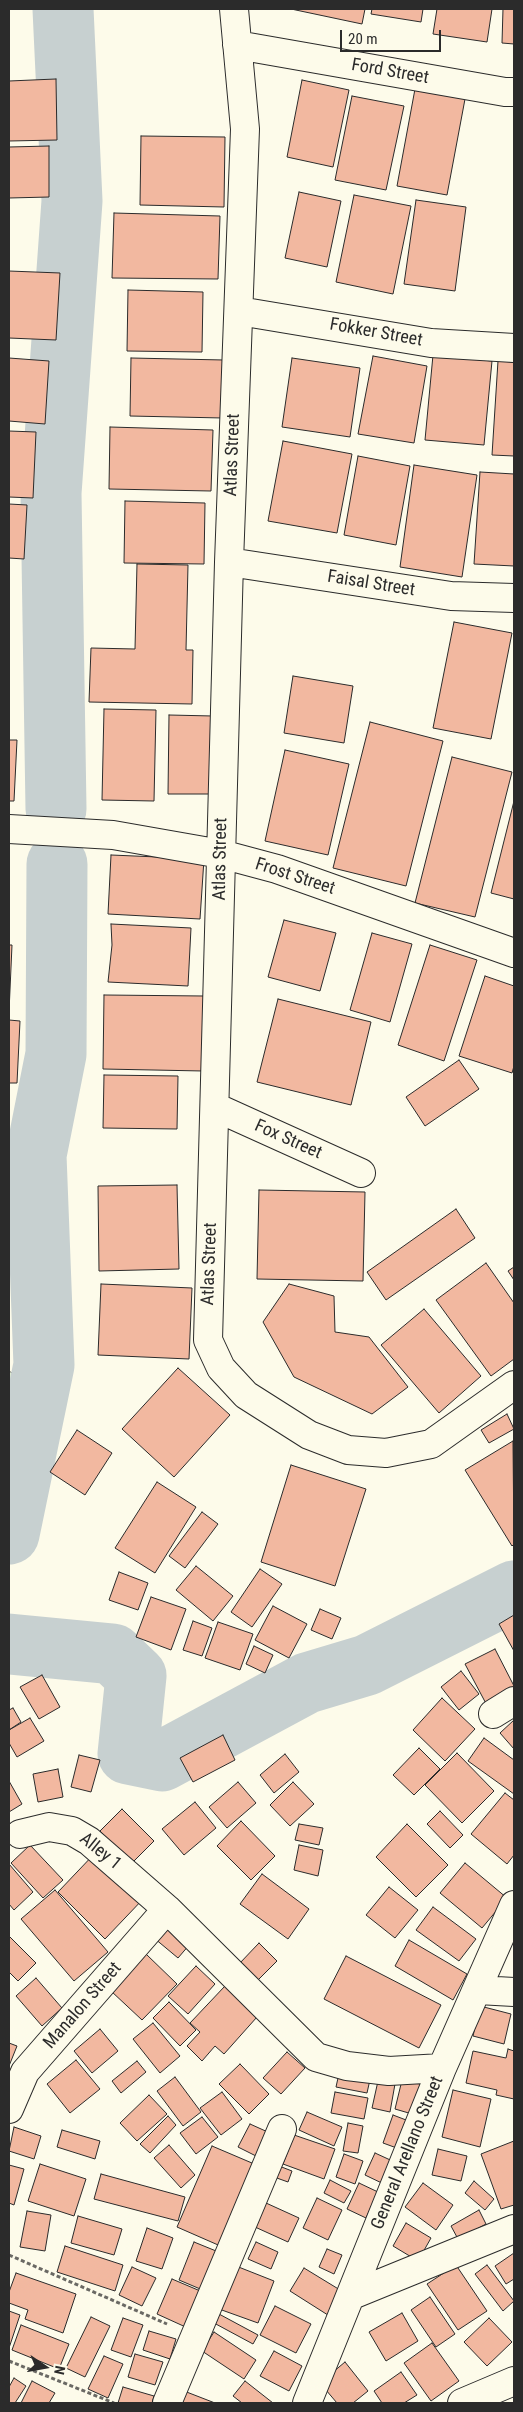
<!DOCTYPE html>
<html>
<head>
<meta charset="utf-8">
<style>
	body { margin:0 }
	#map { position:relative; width:523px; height:2412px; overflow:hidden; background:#fdfbea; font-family:"Roboto Condensed",sans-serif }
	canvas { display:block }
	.frame { position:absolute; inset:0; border:10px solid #2b2b2b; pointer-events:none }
	.north { position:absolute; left:20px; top:2342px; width:50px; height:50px; -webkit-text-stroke:4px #fdfbea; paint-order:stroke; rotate:102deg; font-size:14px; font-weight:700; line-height:20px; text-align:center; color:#2b2b2b }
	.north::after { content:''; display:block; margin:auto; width:18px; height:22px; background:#2b2b2b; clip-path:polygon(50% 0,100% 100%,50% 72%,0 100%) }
	.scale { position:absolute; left:340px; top:30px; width:101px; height:22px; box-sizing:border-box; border:2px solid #2b2b2b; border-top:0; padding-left:6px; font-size:15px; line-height:18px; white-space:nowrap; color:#2b2b2b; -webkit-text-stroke:4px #fdfbea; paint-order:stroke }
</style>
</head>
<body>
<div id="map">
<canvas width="523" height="2412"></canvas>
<div class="frame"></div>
<div class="north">N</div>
<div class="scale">20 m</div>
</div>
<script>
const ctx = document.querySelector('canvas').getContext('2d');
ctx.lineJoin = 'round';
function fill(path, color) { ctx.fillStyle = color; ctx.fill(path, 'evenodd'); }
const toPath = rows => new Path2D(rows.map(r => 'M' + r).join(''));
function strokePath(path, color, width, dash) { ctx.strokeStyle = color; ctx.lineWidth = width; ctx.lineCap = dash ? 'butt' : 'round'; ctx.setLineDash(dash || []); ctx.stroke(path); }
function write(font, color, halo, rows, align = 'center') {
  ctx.font = font + ' "Roboto Condensed",sans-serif'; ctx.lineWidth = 4; ctx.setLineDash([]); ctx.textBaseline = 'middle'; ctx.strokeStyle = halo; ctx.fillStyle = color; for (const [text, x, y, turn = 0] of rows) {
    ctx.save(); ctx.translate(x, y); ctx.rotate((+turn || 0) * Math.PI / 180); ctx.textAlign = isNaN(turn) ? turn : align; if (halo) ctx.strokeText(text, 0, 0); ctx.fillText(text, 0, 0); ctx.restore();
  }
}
const green = toPath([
	[9,1371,25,1381,9,1430,9,1371]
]);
fill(green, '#deebd1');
strokePath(green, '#74746e', 1);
strokePath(toPath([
	[56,809,51,493,72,201,63,9],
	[9,1534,44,1365,36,1155,56,1054,57,864],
	[9,1644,113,1654,136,1676,128,1754,162,1761,307,1683,367,1665,514,1591]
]), '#c7d0d0', 61);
const building = toPath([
	[291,9,365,9,362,24,291,9],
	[372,9,423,9,421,22,371,14,372,9],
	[437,9,492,9,487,42,433,34,437,9],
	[503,9,514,9,514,44,502,43,503,9],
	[56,79,57,140,9,141,9,81,56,79],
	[302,80,349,90,333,167,287,157,302,80],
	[415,89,465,99,447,195,397,186,415,89],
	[352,96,404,106,386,190,335,180,352,96],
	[141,136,225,137,224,207,140,205,141,136],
	[49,146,49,197,9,198,9,147,49,146],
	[299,192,341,201,327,267,285,258,299,192],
	[354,195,411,206,393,294,336,282,354,195],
	[416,200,466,207,455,291,404,284,416,200],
	[114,213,220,216,218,279,112,278,114,213],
	[9,271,60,273,56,340,9,338,9,271],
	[128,290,203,292,202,352,127,351,128,290],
	[433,355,492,361,484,445,425,440,433,355],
	[373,356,427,366,414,443,358,434,373,356],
	[9,358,49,361,45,424,9,421,9,358],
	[131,358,224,360,223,418,130,416,131,358],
	[292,358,360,368,350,437,282,427,292,358],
	[498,361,514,362,514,456,492,455,498,361],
	[110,427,213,430,211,491,109,489,110,427],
	[9,431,36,432,33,498,9,497,9,431],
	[283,441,352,454,337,533,268,521,283,441],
	[358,456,410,466,396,545,344,535,358,456],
	[414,465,477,475,462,577,400,567,414,465],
	[480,472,514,474,514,566,474,564,480,472],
	[125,501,205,503,204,564,124,563,125,501],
	[9,504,27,505,24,559,9,558,9,504],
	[137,564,188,565,186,650,193,650,192,704,89,702,91,648,135,649,137,564],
	[454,622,512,633,491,739,433,728,454,622],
	[293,676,353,686,344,743,284,733,293,676],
	[104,709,156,710,154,801,102,800,104,709],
	[169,715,213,716,212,794,168,794,169,715],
	[370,722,443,741,406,886,333,868,370,722],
	[9,740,17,740,14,801,9,801,9,740],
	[285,750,349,764,328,855,265,841,285,750],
	[452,757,512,772,475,917,415,903,452,757],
	[514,801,514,899,491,893,514,801],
	[111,855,204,859,200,919,108,914,111,855],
	[284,920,336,933,320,991,268,977,284,920],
	[111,924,191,928,188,986,108,982,112,945,111,924],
	[372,933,412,944,390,1022,350,1010,372,933],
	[9,945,12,945,9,1012,9,945],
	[430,945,477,960,444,1061,398,1045,430,945],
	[485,976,514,986,514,1066,512,1073,459,1056,485,976],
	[104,995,204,996,203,1071,103,1069,104,995],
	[278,999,371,1022,351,1105,257,1082,278,999],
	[9,1020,20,1021,17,1083,9,1083,9,1020],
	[459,1060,479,1089,425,1126,406,1097,459,1060],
	[104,1075,178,1076,177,1129,103,1128,104,1075],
	[177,1185,179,1269,99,1271,98,1186,177,1185],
	[259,1190,365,1192,363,1281,257,1279,259,1190],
	[456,1209,475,1238,386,1300,367,1272,456,1209],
	[486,1263,514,1303,514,1359,491,1376,436,1300,486,1263],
	[514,1267,514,1280,508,1271,514,1267],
	[101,1284,192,1288,189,1359,98,1355,101,1284],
	[289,1284,334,1296,335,1332,369,1337,408,1387,372,1414,294,1377,263,1322,289,1284],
	[424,1309,481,1376,439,1413,381,1345,424,1309],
	[178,1368,230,1415,174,1477,122,1429,178,1368],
	[507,1414,514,1429,489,1443,481,1430,507,1414],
	[77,1430,112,1453,85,1495,50,1472,77,1430],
	[513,1441,514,1544,512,1546,465,1470,513,1441],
	[291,1465,366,1489,335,1586,261,1562,291,1465],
	[157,1482,196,1507,155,1573,115,1548,157,1482],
	[202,1512,218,1524,185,1568,169,1556,202,1512],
	[196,1566,233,1596,213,1621,176,1590,196,1566],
	[260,1569,282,1584,252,1627,231,1612,260,1569],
	[119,1572,148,1583,138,1610,109,1600,119,1572],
	[151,1597,186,1609,171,1650,136,1637,151,1597],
	[273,1606,307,1624,289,1658,255,1640,273,1606],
	[320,1609,341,1618,332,1639,311,1630,320,1609],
	[514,1615,514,1651,499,1624,514,1615],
	[193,1621,212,1628,202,1656,183,1650,193,1621],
	[218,1622,253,1634,240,1670,205,1658,218,1622],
	[254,1646,273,1655,265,1673,246,1664,254,1646],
	[495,1649,514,1686,514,1700,491,1713,465,1664,495,1649],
	[461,1671,479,1694,459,1710,441,1687,461,1671],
	[42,1675,60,1707,39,1719,20,1687,42,1675],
	[442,1698,475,1729,445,1761,413,1730,442,1698],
	[13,1708,21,1722,9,1730,9,1710,13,1708],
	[30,1718,44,1741,17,1757,9,1743,9,1730,30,1718],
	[514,1720,514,1749,500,1733,514,1720],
	[223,1735,235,1760,193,1782,180,1758,223,1735],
	[484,1738,514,1760,514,1794,468,1761,484,1738],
	[419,1748,440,1769,414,1795,393,1775,419,1748],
	[457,1753,494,1791,462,1823,425,1785,457,1753],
	[285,1754,299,1772,274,1793,260,1775,285,1754],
	[79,1755,100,1760,91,1792,71,1787,79,1755],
	[58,1769,63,1797,38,1802,33,1774,58,1769],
	[9,1781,22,1804,9,1812,9,1781],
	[238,1782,256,1803,227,1828,209,1807,238,1782],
	[293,1782,314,1804,290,1826,270,1805,293,1782],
	[505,1793,514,1800,514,1855,507,1864,471,1834,505,1793],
	[195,1802,216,1828,184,1855,162,1829,195,1802],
	[122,1809,154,1841,132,1863,100,1831,122,1809],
	[440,1811,463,1835,450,1848,427,1824,440,1811],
	[241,1821,275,1856,251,1880,217,1846,241,1821],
	[299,1824,323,1828,319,1845,295,1840,299,1824],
	[407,1824,448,1865,416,1897,376,1857,407,1824],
	[30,1845,63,1880,43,1898,11,1863,30,1845],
	[299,1845,323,1850,318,1876,294,1870,299,1845],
	[97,1851,145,1897,105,1939,58,1892,97,1851],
	[465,1863,507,1898,482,1928,440,1893,465,1863],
	[9,1864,33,1892,14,1910,9,1904,9,1864],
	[262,1874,309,1909,288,1939,240,1904,262,1874],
	[389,1887,418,1910,395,1938,366,1915,389,1887],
	[55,1890,108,1952,74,1981,21,1919,55,1890],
	[433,1907,476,1939,459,1961,416,1930,433,1907],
	[166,1923,190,1944,178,1958,154,1938,166,1923],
	[9,1936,36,1963,18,1981,9,1972,9,1936],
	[409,1940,467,1974,453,2000,395,1966,409,1940],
	[259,1943,277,1961,257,1981,239,1964,259,1943],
	[146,1954,177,1984,142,2020,111,1991,146,1954],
	[346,1956,441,2005,419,2048,324,1999,346,1956],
	[196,1966,215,1984,188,2014,168,1996,196,1966],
	[36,1978,62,2008,42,2026,16,1996,36,1978],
	[225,1986,257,2017,224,2054,215,2046,202,2061,187,2046,200,2032,190,2023,225,1986],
	[169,2002,196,2030,180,2046,153,2018,169,2002],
	[480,2006,511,2014,504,2044,473,2036,480,2006],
	[153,2023,180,2056,160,2073,133,2039,153,2023],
	[100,2029,118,2051,92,2073,74,2051,100,2029],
	[9,2043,17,2046,9,2066,9,2043],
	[508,2049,514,2051,514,2099,496,2095,497,2090,466,2083,473,2051,506,2058,508,2049],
	[287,2052,305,2068,281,2094,263,2078,287,2052],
	[76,2060,100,2089,70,2113,47,2084,76,2060],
	[137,2061,146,2072,121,2093,112,2081,137,2061],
	[240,2064,269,2094,249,2114,219,2084,240,2064],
	[340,2069,371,2075,367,2093,336,2087,340,2069],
	[403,2076,427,2083,419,2116,395,2109,403,2076],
	[175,2077,201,2112,183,2126,157,2091,175,2077],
	[378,2081,395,2084,390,2112,372,2108,378,2081],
	[453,2090,491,2099,480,2147,442,2137,453,2090],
	[222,2092,242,2119,221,2135,200,2108,222,2092],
	[335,2092,368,2098,364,2119,331,2113,335,2092],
	[149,2095,167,2114,137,2141,120,2123,149,2095],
	[307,2112,342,2127,334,2146,299,2130,307,2112],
	[393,2115,414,2123,405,2151,383,2143,393,2115],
	[168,2116,176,2125,150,2153,140,2144,168,2116],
	[202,2117,218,2137,196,2154,180,2133,202,2117],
	[348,2123,363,2126,358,2153,343,2151,348,2123],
	[250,2124,270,2133,258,2157,238,2147,250,2124],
	[14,2127,41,2136,34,2159,9,2151,14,2127],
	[62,2130,100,2141,95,2159,57,2147,62,2130],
	[294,2135,335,2149,324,2179,283,2164,294,2135],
	[514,2141,514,2205,501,2209,481,2154,514,2141],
	[169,2145,195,2175,181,2188,154,2158,169,2145],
	[212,2146,259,2166,225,2248,177,2227,212,2146],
	[438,2149,467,2156,461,2181,432,2175,438,2149],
	[375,2153,399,2164,388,2186,365,2175,375,2153],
	[344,2154,363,2161,355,2184,336,2177,344,2154],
	[40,2164,86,2179,74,2216,28,2201,40,2164],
	[9,2165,24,2169,14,2205,9,2203,9,2165],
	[279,2166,292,2171,288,2182,274,2177,279,2166],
	[101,2174,185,2197,178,2221,94,2199,101,2174],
	[330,2180,351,2191,344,2203,324,2193,330,2180],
	[474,2181,494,2199,485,2210,465,2193,474,2181],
	[359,2183,378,2192,366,2218,347,2209,359,2183],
	[423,2183,453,2205,436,2230,405,2207,423,2183],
	[317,2198,342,2210,328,2240,303,2228,317,2198],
	[266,2203,299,2218,288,2242,255,2227,266,2203],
	[479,2210,486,2224,458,2239,451,2226,479,2210],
	[27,2211,51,2215,45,2251,20,2247,27,2211],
	[78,2216,122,2229,114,2255,71,2243,78,2216],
	[406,2223,431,2238,418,2261,393,2246,406,2223],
	[147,2228,173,2238,162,2269,136,2261,147,2228],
	[194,2242,221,2253,205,2291,179,2280,194,2242],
	[256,2242,278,2252,271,2269,248,2259,256,2242],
	[65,2246,123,2265,115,2291,57,2272,65,2246],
	[327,2249,342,2255,334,2274,319,2267,327,2249],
	[514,2253,514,2279,506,2284,495,2266,514,2253],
	[456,2265,487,2311,458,2330,427,2284,456,2265],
	[487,2265,514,2301,503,2311,475,2274,487,2265],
	[236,2266,274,2281,258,2323,219,2309,236,2266],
	[132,2267,156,2278,142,2306,119,2295,132,2267],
	[304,2268,345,2293,331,2317,290,2291,304,2268],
	[16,2273,76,2294,63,2333,25,2319,28,2310,9,2303,9,2292,16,2273],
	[172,2279,205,2293,190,2329,157,2314,172,2279],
	[430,2297,455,2334,436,2347,411,2310,430,2297],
	[275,2306,311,2324,296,2353,260,2335,275,2306],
	[9,2311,20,2315,9,2348,9,2311],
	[402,2313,418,2341,386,2361,369,2332,402,2313],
	[219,2314,258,2335,253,2344,214,2323,219,2314],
	[91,2317,110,2326,85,2377,66,2368,91,2317],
	[123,2318,143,2325,131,2357,111,2350,123,2318],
	[489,2318,512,2342,487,2366,464,2342,489,2318],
	[21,2325,69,2344,59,2369,12,2350,21,2325],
	[149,2331,176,2339,170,2359,143,2350,149,2331],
	[214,2332,256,2360,244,2379,202,2351,214,2332],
	[432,2343,459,2381,431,2401,404,2363,432,2343],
	[274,2351,302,2366,289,2391,260,2376,274,2351],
	[135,2354,163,2362,155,2385,128,2377,135,2354],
	[104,2356,123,2364,108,2398,88,2389,104,2356],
	[345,2362,368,2391,353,2403,337,2403,320,2383,345,2362],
	[401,2372,417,2395,404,2403,382,2403,374,2391,401,2372],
	[14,2378,26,2386,15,2403,9,2403,9,2387,14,2378],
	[32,2381,55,2393,49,2403,21,2403,32,2381],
	[245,2381,273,2403,242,2403,233,2396,245,2381],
	[123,2387,154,2396,152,2403,118,2403,123,2387],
	[184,2391,215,2403,179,2403,184,2391]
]);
fill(building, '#f2b8a0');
strokePath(building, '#2b2b2b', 1);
const minor = toPath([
	[234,9,245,129,229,562,208,1340,221,1368,246,1395,309,1435,348,1450,386,1453,431,1444,514,1385],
	[237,45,505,92,514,92],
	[239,311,431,343,514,348],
	[229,562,451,596,514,598],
	[9,829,113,835,221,854,277,869,514,953],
	[215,1107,361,1173],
	[493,1714,514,1701],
	[20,1834,49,1827,72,1831,89,1841,167,1909,316,2057,347,2066,389,2071,442,2068],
	[478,1990,514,1992],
	[9,2109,25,2072,167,1909],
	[352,2295,514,2229],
	[167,2403,282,2129],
	[307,2403,442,2068,514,1905],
	[462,2403,514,2381]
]);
strokePath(minor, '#2b2b2b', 30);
strokePath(toPath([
	[9,2255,167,2324],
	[9,2361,114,2403]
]), '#6a6964', 3, [4, 2.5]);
strokePath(minor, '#fdfbea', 28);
write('18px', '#2b2b2b', '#fdfbea', [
	["Ford Street",390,72,10],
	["Fokker Street",376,333,10],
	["Atlas Street",233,455,-88],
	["Faisal Street",371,584,9],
	["Atlas Street",221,859,-89],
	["Frost Street",295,877,18],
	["Fox Street",288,1140,24],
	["Atlas Street",210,1264,-88],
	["Alley 1",100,1852,39],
	["Manalon Street",83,2006,-49],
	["General Arellano Street",408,2153,-68]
]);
</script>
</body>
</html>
